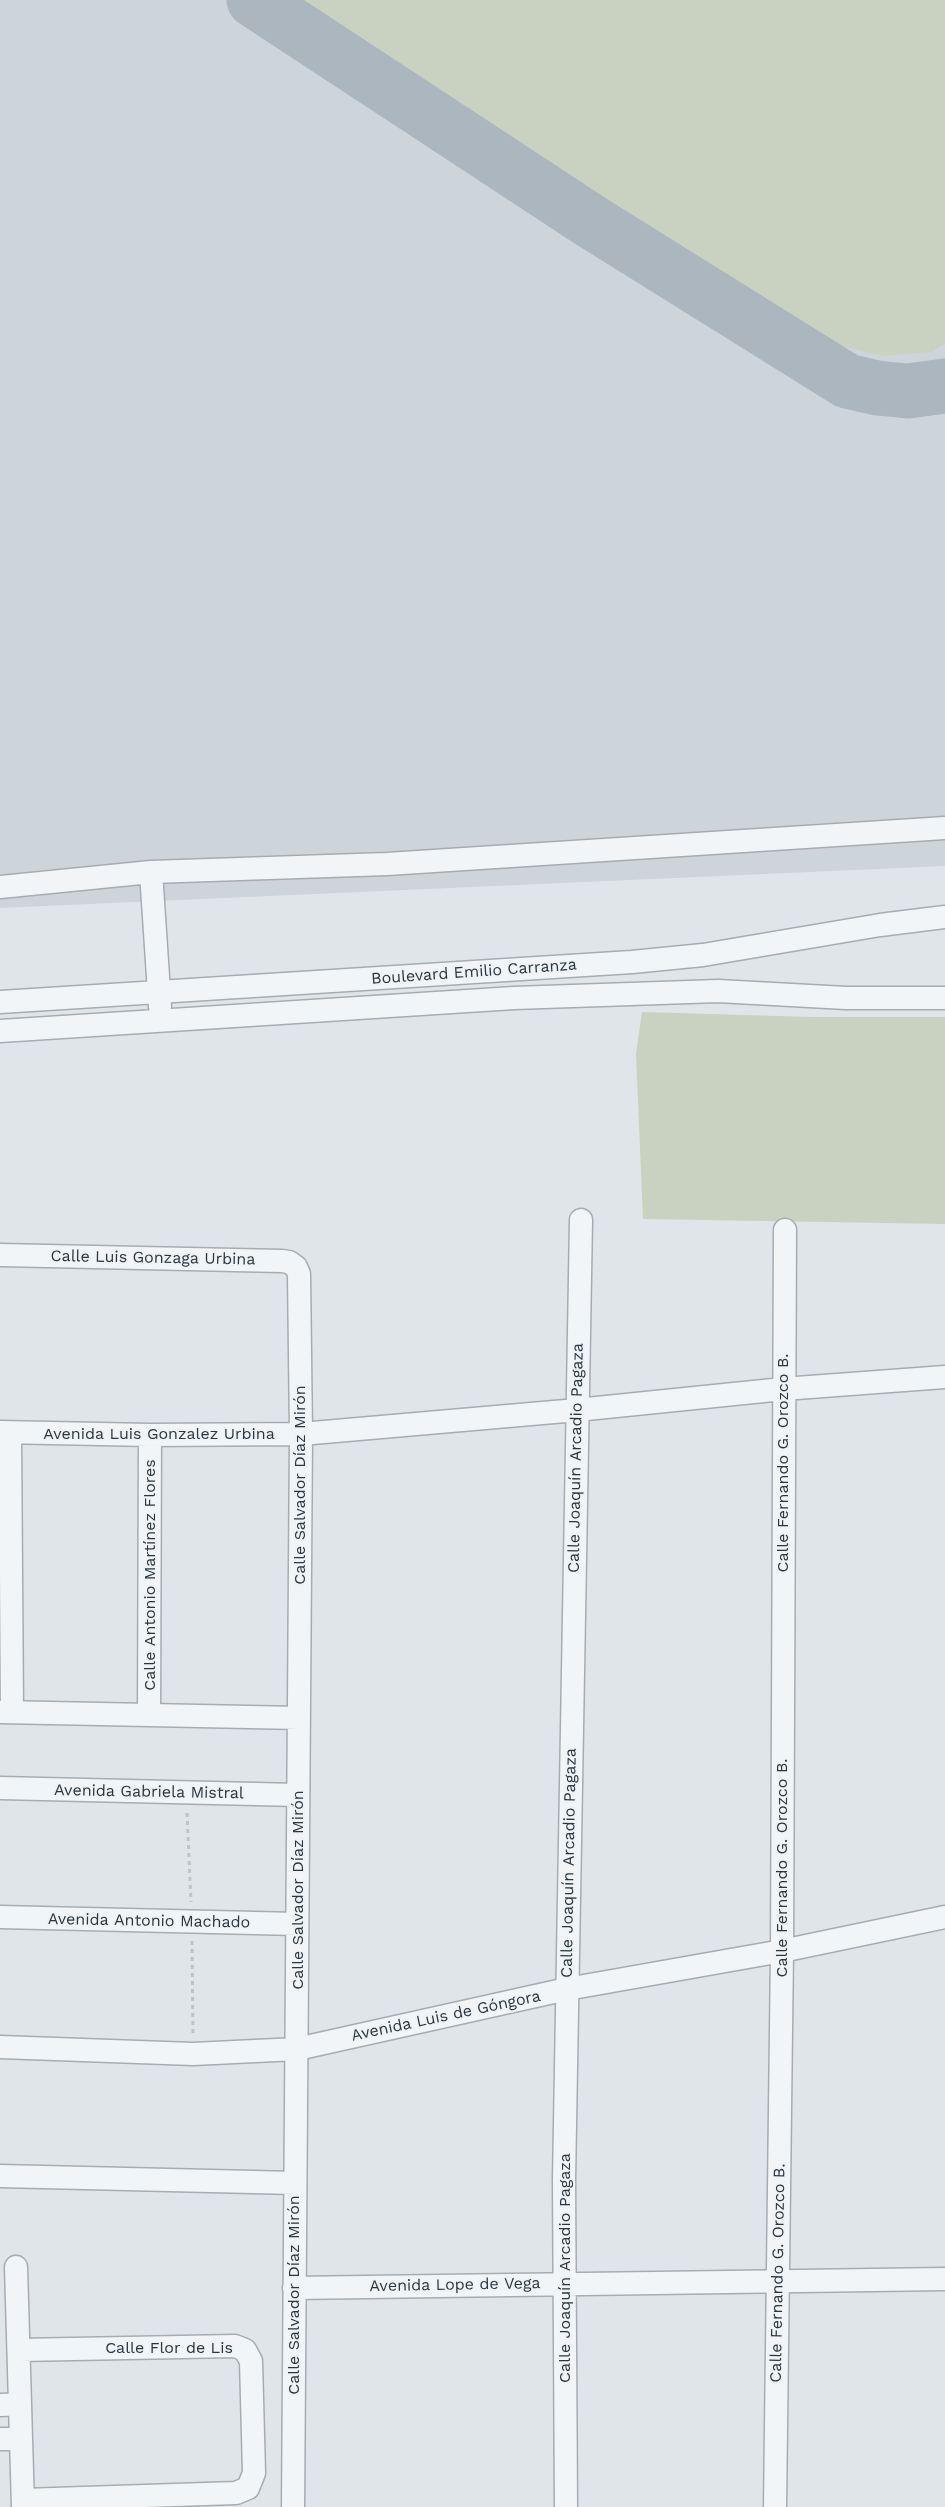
<!DOCTYPE html>
<html>
<head>
<meta charset="utf-8">
<style>
	body { margin:0 }
	canvas { display:block; background:#e0e5e9 }
</style>
</head>
<body>
<canvas width="945" height="2507"></canvas>
<script>
const ctx = document.querySelector('canvas').getContext('2d');
ctx.lineJoin = 'round';
function fill(path, color) { ctx.fillStyle = color; ctx.fill(path, 'evenodd'); }
const toPath = rows => new Path2D(rows.map(r => 'M' + r).join(''));
function strokePath(path, color, width, dash) { ctx.strokeStyle = color; ctx.lineWidth = width; ctx.lineCap = dash ? 'butt' : 'round'; ctx.setLineDash(dash || []); ctx.stroke(path); }
function write(font, color, halo, rows, align = 'center') {
  ctx.font = font + ' "Work Sans",sans-serif'; ctx.lineWidth = 4.5; ctx.setLineDash([]); ctx.textBaseline = 'middle'; ctx.strokeStyle = halo; ctx.fillStyle = color; for (const [text, x, y, turn = 0] of rows) {
    ctx.save(); ctx.translate(x, y); ctx.rotate((+turn || 0) * Math.PI / 180); ctx.textAlign = isNaN(turn) ? turn : align; if (halo) ctx.strokeText(text, 0, 0); ctx.fillText(text, 0, 0); ctx.restore();
  }
}
fill(toPath([
	[0,0,945,0,945,866,0,908]
]), '#ced5da');
fill(toPath([
	[286,0,945,0,945,343,932,352,883,356,838,345,797,326,719,282],
	[642,1012,812,1017,945,1017,945,1224,643,1219,636,1054]
]), '#c9d2c1');
strokePath(toPath([
	[254,0,592,222,847,381,877,388,908,391,945,386]
]), '#acb6be', 55);
const minor = toPath([
	[151,872,160,1007],
	[0,887,151,872,387,864,945,828],
	[0,1002,632,962,703,955,880,925,945,917],
	[0,1031,514,998,718,991,846,998,945,998],
	[0,1255,282,1261,289,1262,296,1267,299,1274,301,1434,293,2507],
	[0,1432,150,1435,301,1434,577,1410,783,1389,945,1377],
	[10,1433,12,1712],
	[0,1712,299,1718],
	[149,1715,150,1435],
	[0,1788,298,1795],
	[0,1917,297,1924],
	[0,2047,193,2054,297,2049,567,1989,782,1951,945,1917],
	[0,2176,295,2183],
	[16,2267,23,2507],
	[294,2288,945,2279],
	[19,2350,235,2346,245,2350,251,2361,254,2473,248,2488,236,2493,23,2500],
	[0,2405,20,2404],
	[0,2439,21,2439],
	[566,2507,564,2180,581,1220],
	[775,2507,782,1951,785,1230]
]);
strokePath(minor, '#a5adb3', 25);
strokePath(toPath([
	[187,1813,191,1902],
	[192,1941,193,2034]
]), '#bdc3c7', 3, [4, 4]);
strokePath(minor, '#f2f5f7', 22);
write('16px', '#283640', '#eff3f6', [
	["Boulevard Emilio Carranza",474,972,-4],
	["Calle Luis Gonzaga Urbina",153,1258,1],
	["Avenida Luis Gonzalez Urbina",159,1434],
	["Calle Joaquín Arcadio Pagaza",576,1458,-89],
	["Calle Fernando G. Orozco B.",783,1463,-90],
	["Calle Salvador Díaz Mirón",300,1485,-90],
	["Calle Antonio Martínez Flores",150,1575,-90],
	["Avenida Gabriela Mistral",149,1792,1],
	["Calle Joaquín Arcadio Pagaza",569,1863,-89],
	["Calle Fernando G. Orozco B.",782,1868,-90],
	["Calle Salvador Díaz Mirón",298,1890,-90],
	["Avenida Antonio Machado",149,1921,1],
	["Avenida Luis de Góngora",446,2016,-12],
	["Calle Joaquín Arcadio Pagaza",565,2268,-90],
	["Calle Fernando G. Orozco B.",778,2273,-89],
	["Avenida Lope de Vega",455,2285,-1],
	["Calle Salvador Díaz Mirón",294,2295,-90],
	["Calle Flor de Lis",169,2348]
]);
</script>
</body>
</html>
